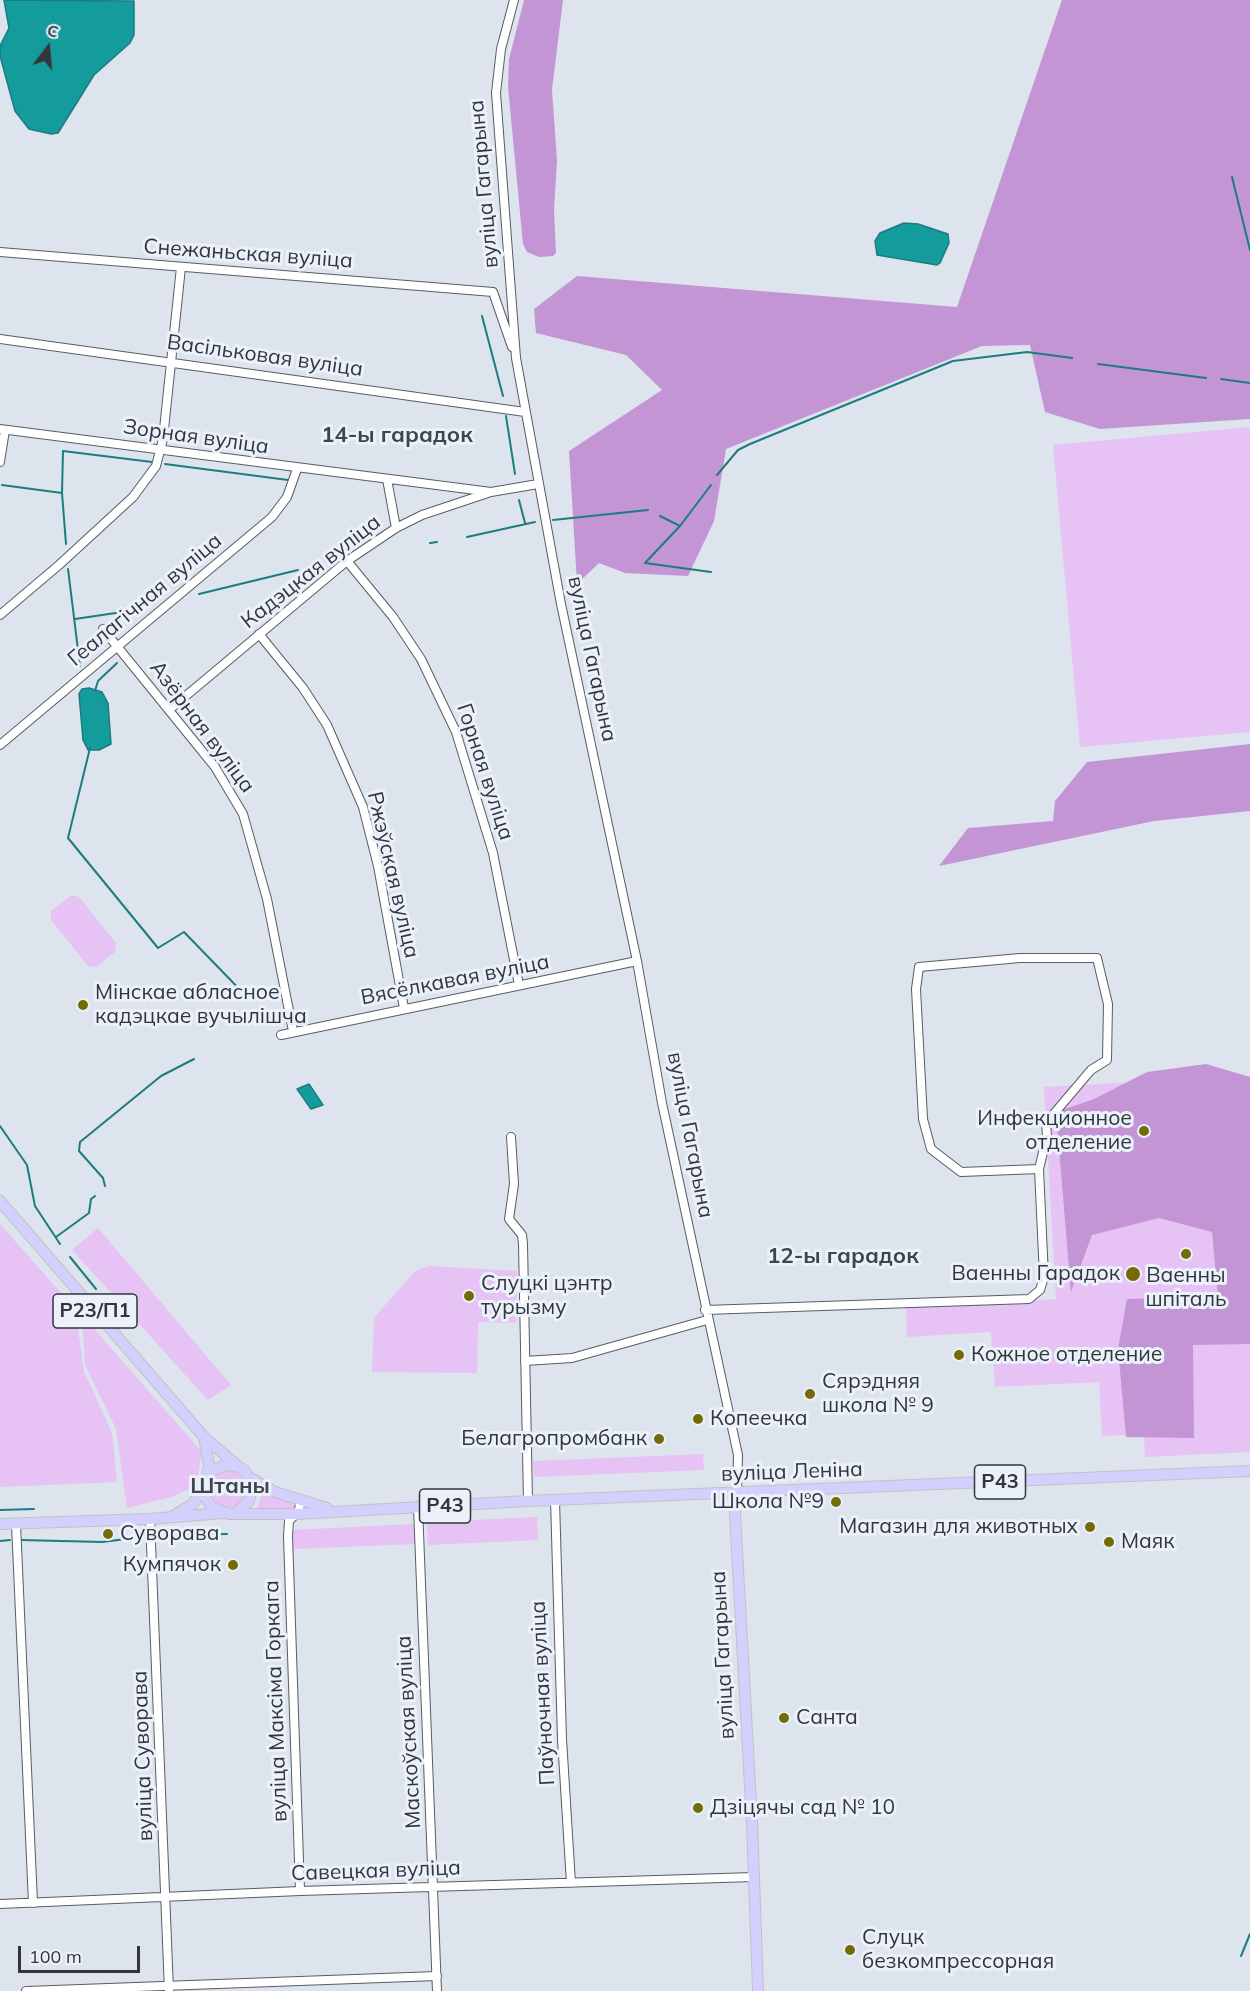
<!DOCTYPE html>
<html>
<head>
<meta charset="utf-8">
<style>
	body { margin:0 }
	#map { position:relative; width:1250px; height:1991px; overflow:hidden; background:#dde4ed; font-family:Mulish,sans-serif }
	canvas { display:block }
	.north { position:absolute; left:18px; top:18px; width:60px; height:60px; -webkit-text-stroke:4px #eaf1fb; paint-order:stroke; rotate:16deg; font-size:16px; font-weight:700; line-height:24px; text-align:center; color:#323539 }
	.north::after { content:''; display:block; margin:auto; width:21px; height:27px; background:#323539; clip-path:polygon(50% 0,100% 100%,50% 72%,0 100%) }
	.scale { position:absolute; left:18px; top:1946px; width:122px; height:27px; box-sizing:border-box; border:3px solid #323539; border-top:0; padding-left:8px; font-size:18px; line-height:21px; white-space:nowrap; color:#323539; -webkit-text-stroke:4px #eaf1fb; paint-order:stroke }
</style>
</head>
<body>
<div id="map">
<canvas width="1250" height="1991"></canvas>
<div class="north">С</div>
<div class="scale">100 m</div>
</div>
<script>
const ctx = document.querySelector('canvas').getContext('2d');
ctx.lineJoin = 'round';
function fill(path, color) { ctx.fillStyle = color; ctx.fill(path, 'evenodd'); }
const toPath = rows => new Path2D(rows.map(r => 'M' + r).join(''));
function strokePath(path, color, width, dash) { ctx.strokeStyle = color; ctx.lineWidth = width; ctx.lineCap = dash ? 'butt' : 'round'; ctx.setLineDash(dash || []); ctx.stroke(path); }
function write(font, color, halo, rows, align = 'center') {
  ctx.font = font + ' Mulish,sans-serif'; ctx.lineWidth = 6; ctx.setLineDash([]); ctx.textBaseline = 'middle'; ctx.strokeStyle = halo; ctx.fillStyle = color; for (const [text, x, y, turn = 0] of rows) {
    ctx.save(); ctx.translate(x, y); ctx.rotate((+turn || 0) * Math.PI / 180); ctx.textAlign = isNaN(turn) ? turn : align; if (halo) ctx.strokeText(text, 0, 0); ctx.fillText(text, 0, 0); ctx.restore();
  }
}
fill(toPath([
	[1250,427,1250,732,1080,747,1053,445],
	[72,895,79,897,116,943,115,952,96,967,88,966,51,920,51,911],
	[1250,1076,1250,1452,1145,1457,1144,1434,1102,1436,1099,1382,995,1387,991,1332,907,1337,906,1307,1056,1299,1044,1087],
	[0,1224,75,1309,84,1371,112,1433,117,1482,0,1487],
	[98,1228,231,1385,208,1400,72,1250],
	[429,1266,517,1271,516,1323,478,1322,477,1373,372,1372,374,1318,415,1271],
	[82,1315,202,1452,196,1486,171,1497,127,1508,116,1429,85,1365],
	[703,1454,704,1470,534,1477,533,1461],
	'211 1489a18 18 0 1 1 36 0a18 18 0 1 1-36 0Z',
	[264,1489,294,1504,296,1510,257,1509],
	[537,1517,538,1540,428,1545,427,1522],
	[415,1524,415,1544,293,1549,292,1530]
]), '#e7c2f4');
fill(toPath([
	[524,0,563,0,552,90,557,160,554,210,556,253,553,256,539,257,527,252,523,244,508,87,509,59],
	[1062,0,1250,0,1250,419,1100,429,1045,412,1030,345,982,346,726,449,714,521,688,576,625,573,599,563,577,584,569,451,662,390,626,355,536,333,534,309,577,276,957,307],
	[1250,744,1250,811,1154,821,939,866,968,828,1053,821,1055,801,1087,762],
	[1206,1064,1250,1077,1250,1344,1193,1345,1194,1438,1126,1437,1118,1349,1127,1299,1218,1297,1212,1232,1159,1218,1092,1235,1071,1292,1056,1112,1094,1099,1147,1072]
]), '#c495d5');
const water = toPath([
	[4,0,134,1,134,35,130,43,94,75,58,133,51,134,29,129,15,111,0,56,0,46,9,28,4,0],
	[904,223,918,224,948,234,949,243,940,263,937,265,877,255,875,241,880,233,904,223],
	[89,688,102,692,108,703,111,744,99,750,88,750,83,740,79,694,82,689,89,688],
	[309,1084,323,1105,311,1109,297,1089,309,1084]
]);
fill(water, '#149b9b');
strokePath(water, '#1d7c7e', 1.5);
strokePath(toPath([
	[1232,177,1250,250],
	[482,316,503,396],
	[1098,364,1206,378],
	[1221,379,1250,383],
	[506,416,515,474],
	[165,464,288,480],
	[717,475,738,450,750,444,953,361,1027,352,1072,358],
	[2,485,62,493],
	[519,500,525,523],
	[660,516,680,526,645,563,711,572],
	[553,520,648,510],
	[680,526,711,485],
	[467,537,535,522],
	[430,543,437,542],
	[66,544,62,493,63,451,152,462],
	[68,569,80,666],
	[199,594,298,570],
	[75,619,129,611],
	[95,691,98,681,117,663],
	[90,748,68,838,158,948,184,932,248,998],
	[0,1126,27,1165,35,1206,60,1244],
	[105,1186,103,1178,79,1151,80,1142,161,1076,194,1059],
	[56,1237,89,1213,91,1199,95,1196],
	[70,1257,96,1289],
	[0,1510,34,1509],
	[153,1536,227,1534],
	[21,1540,102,1542,142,1537],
	[0,1541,10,1540],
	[1241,1956,1250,1934]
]), '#1d7c7e', 2);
const minor = toPath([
	[514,0,501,49,496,93,516,358,561,604,637,961,662,1103,738,1455,737,1494],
	[0,252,493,292,512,347],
	[0,339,525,412],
	[0,429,491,492,538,484],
	[0,462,5,430],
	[387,479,396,528],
	[347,561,393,617,421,659,456,732,493,853,519,985],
	[0,615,59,565,133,497,156,466,163,439,181,267],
	[103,629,215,767,243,814,267,899,293,1031],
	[259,634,303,688,327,725,363,807,378,866,404,1008],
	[169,710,347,561,396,528,422,515,488,493],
	[0,745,272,517,287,497,297,469],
	[281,1035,637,961],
	[511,1137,514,1184,509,1219,522,1235,523,1244,528,1501],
	[705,1310,1029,1299,1040,1290,1044,1277,1039,1169,1047,1136,1046,1123,1091,1070,1107,1060,1108,1004,1097,958,1020,958,919,967,916,989,923,1119,931,1149,961,1172,1039,1169],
	[525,1361,572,1358,707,1320],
	[555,1500,562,1739,571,1883],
	[418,1507,437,1991],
	[150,1519,169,1991],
	[16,1524,33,1903],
	[300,1891,288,1536,289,1521,299,1511,300,1502],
	[0,1904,300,1891,754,1877],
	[26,1991,437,1976]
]);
const major = toPath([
	[0,1201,204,1437,239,1467],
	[204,1437,209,1465,207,1476],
	[249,1477,275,1492,327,1508],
	[737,1494,735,1514,752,1822,758,1991],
	[229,1514,237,1512,249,1501,252,1485,245,1471,239,1467,225,1465,212,1471,205,1480,205,1497,212,1507,229,1514,297,1514,528,1501,1250,1471],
	[173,1516,193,1504,203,1486],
	[0,1524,150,1519,223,1513]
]);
strokePath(minor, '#575d65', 10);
strokePath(major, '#c2c2c4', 12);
strokePath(minor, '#fff', 8);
strokePath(major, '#d3d0fe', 10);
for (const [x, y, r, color] of [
	[83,1005,6,"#756b06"],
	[1144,1131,6,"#756b06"],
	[1186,1254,6,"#756b06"],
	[1133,1274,8,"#756b06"],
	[469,1296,6,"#756b06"],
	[959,1355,6,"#756b06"],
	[810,1394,6,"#756b06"],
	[698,1419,6,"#756b06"],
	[659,1439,6,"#756b06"],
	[836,1502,6,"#756b06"],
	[1090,1527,6,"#756b06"],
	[108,1534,6,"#756b06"],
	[1109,1542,6,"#756b06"],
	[233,1565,6,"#756b06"],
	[784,1718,6,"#756b06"],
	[698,1808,6,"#756b06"],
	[850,1950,6,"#756b06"]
]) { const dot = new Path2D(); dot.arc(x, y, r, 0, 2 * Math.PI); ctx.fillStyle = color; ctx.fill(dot); strokePath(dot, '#eaf1fb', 2); }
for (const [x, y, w] of [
	[95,1311,84],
	[1000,1482,51],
	[445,1506,51]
]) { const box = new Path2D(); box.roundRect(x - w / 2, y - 17, w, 34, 4.5); ctx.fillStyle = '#eaf1fb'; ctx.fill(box); strokePath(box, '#323539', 1.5); }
write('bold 20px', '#323539', null, [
	["Р23/П1",95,1311],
	["Р43",1000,1482],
	["Р43",445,1506]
]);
write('21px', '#323539', '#eaf1fb', [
	["вуліца Гагарына",484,184,-95],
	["Снежаньская вуліца",248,254,4],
	["Васільковая вуліца",265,356,8],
	["Зорная вуліца",196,437,8],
	["Кадэцкая вуліца",311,572,-38],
	["Геалагічная вуліца",145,600,-40],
	["вуліца Гагарына",592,659,78],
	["Азёрная вуліца",202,727,53],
	["Горная вуліца",485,772,72],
	["Ржэўская вуліца",393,875,77],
	["Вясёлкавая вуліца",455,980,-11],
	["вуліца Гагарына",690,1135,79],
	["вуліца Леніна",792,1472,-2],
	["вуліца Гагарына",723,1655,-93],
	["Паўночная вуліца",543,1693,-93],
	["вуліца Максіма Горкага",276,1701,-92],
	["Маскоўская вуліца",409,1732,-93],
	["вуліца Суворава",143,1756,-92],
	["Савецкая вуліца",376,1871,-2]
]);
write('21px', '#323539', '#eaf1fb', [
	["Мінскае абласное",95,993],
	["кадэцкае вучылішча",95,1017],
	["Инфекционное",1132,1119,"right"],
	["отделение",1132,1143,"right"],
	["Ваенны Гарадок",1120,1274,"right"],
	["Ваенны",1186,1276,"center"],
	["шпіталь",1186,1300,"center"],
	["Слуцкі цэнтр",481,1284],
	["турызму",481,1308],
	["Кожное отделение",971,1355],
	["Сярэдняя",822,1382],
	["школа № 9",822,1406],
	["Копеечка",710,1419],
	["Белагропромбанк",647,1439,"right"],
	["Школа №9",824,1502,"right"],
	["Магазин для животных",1078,1527,"right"],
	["Суворава",120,1534],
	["Маяк",1121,1542],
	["Кумпячок",221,1565,"right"],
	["Санта",796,1718],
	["Дзіцячы сад № 10",710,1808],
	["Слуцк",862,1938],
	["безкомпрессорная",862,1962]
], 'left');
write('bold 22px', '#3f454c', '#eaf1fb', [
	["14-ы гарадок",397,435],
	["12-ы гарадок",843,1256],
	["Штаны",230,1486]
]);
</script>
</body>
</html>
